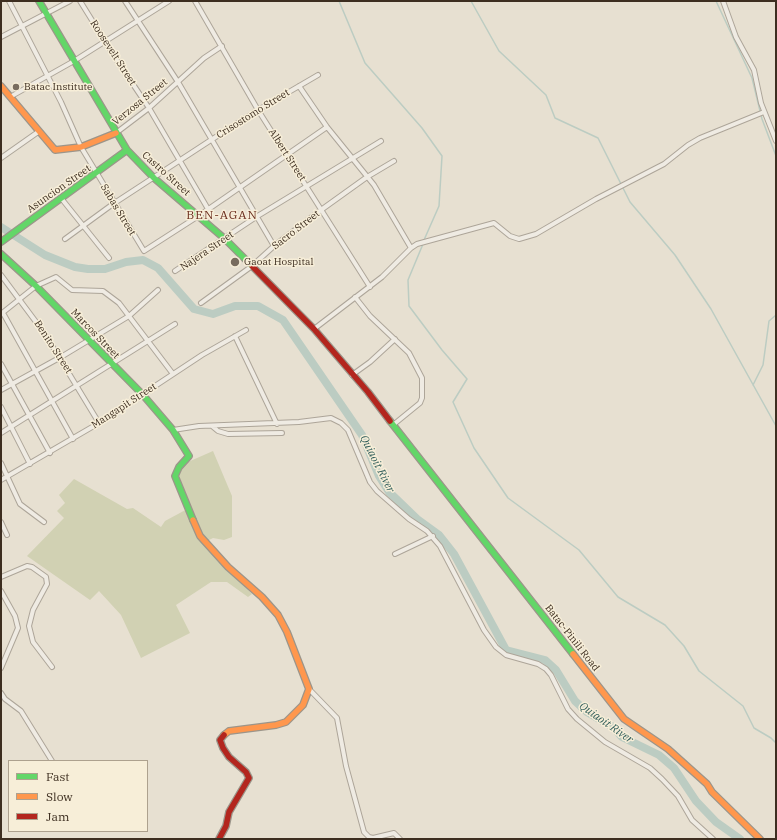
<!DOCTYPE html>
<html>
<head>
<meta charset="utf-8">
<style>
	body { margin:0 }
	#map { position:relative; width:777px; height:840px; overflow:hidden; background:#e7e0d1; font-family:"IBM Plex Serif",serif }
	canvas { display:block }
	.frame { position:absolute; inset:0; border:2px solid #3d2e20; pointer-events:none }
	.legend { position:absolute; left:8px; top:760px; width:140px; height:72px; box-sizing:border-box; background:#f7eed8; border:1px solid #ada18e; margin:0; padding:5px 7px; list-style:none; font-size:12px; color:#3d2e20 }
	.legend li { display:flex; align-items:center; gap:8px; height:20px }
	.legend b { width:20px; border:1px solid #ada18e }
</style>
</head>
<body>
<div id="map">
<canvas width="777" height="840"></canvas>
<div class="frame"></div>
<ul class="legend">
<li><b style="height:5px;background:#63d668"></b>Fast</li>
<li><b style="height:5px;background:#ff974d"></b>Slow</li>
<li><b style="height:5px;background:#b3261e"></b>Jam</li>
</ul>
</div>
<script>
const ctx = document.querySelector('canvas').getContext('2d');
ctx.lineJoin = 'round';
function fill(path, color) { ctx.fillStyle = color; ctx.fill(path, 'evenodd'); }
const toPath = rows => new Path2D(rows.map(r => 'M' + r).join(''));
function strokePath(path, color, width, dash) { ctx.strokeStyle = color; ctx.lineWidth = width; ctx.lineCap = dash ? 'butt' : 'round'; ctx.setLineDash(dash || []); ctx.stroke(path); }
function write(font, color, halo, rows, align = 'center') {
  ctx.font = font + ' "IBM Plex Serif",serif'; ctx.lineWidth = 3; ctx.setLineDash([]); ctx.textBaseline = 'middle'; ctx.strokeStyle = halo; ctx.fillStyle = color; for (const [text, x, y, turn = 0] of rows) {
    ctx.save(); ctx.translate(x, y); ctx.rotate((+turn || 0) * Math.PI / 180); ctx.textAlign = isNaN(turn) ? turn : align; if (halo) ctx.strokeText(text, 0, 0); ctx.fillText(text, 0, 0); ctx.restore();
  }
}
fill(toPath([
	[213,451,232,496,232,537,224,540,213,538,203,543,252,594,248,597,227,582,211,582,176,605,190,633,141,658,121,615,99,591,90,600,27,556,64,518,57,511,65,503,59,495,74,479,127,509,133,508,161,527,165,521,191,507,178,473,188,462]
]), '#d1d1b3');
strokePath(toPath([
	[339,1,365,63,422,128,442,156,439,206,424,240],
	[471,1,499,51,546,95,555,118,598,138,630,202,675,255,711,309,776,426],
	[716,1,752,78,762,119,776,156],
	[423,244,408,280,409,306,442,350,467,379,453,402,474,448,508,498,579,550,618,597,665,625,684,646,699,671,743,706,754,728,771,738,776,743],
	[753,385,763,365,769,321,776,315]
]), '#bcccc2', 1.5);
strokePath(toPath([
	[1,227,45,255,75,267,88,269,105,269,126,262,143,260,158,268,194,309,213,314,235,306,258,306,283,320,362,435,379,476,389,492,417,519,439,535,454,554,506,650,545,660,556,670,575,701,587,712,613,727,622,737,659,755,674,768,696,801,716,822,740,839]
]), '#bcccc2', 8);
const street = toPath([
	[9,1,61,102,81,147,144,251,200,215,327,127],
	[80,1,118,62,149,108,208,209],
	[125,1,178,82,274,246],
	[195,1,258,110,370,287],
	[723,1,736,37,754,70,761,103,776,141],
	[1,37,70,1],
	[299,86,327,127,374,185,411,248],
	[10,97,74,61,169,1],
	[116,133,149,108,204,58,222,46],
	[1,158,38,132],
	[61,198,109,258],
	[65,239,113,204,211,140,258,110,318,75],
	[175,271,256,217,381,141],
	[1,275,45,334,99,423],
	[355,297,370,316,409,353,422,378,422,398,420,403,393,425],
	[201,303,252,266,274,246,321,210,367,177,394,161],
	[3,313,73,439],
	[1,314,36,286,56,277,72,290,103,291,119,303,173,374],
	[314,329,382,277,411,248,417,244,494,223,510,236,519,239,536,234,596,199,664,164,688,145,700,138,764,112],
	[235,336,277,424],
	[1,364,50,453],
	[352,375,370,362,395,339],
	[1,390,61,357,129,316,158,290],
	[1,407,30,464],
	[212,426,218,431,228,434,282,433],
	[173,430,199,426,299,422,331,418,341,423,348,430,370,482,377,491,409,519,427,531,440,546,484,630,496,647,506,655,538,664,546,669,551,675,568,709,577,719,605,742,650,768,662,779,678,796,692,820,713,839],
	[1,433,175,324],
	[1,463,20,504,44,522],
	[1,480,99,423,202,355,246,330],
	[1,522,7,535],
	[395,554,433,536],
	[1,577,27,566,32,567,46,577,47,584,33,610,29,626,33,642,52,667],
	[1,591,15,616,18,628,1,668],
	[309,689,337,718,346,766,364,832,369,837,373,838,394,833,400,839],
	[1,693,5,699,21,711,52,761]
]);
const fast = toPath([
	[39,1,127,150,154,178,225,239,252,266],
	[1,242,127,150],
	[1,254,36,286,143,395,173,430,189,456,179,467,175,476,193,520],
	[390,421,573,654]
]);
const slow = toPath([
	[1,86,55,150,81,147,116,133],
	[193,520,200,536,228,567,262,597,278,615,287,632,309,689,303,705,286,722,276,725,229,731,224,735],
	[573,654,624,719,668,749,707,784,712,792,760,839]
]);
const jam = toPath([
	[252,266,314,329,368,392,390,421],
	[219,839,226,826,229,812,249,778,246,772,229,757,223,748,220,740,224,735]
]);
strokePath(street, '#ada599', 6);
strokePath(fast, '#9c958a', 8);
strokePath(slow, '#9c958a', 8);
strokePath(jam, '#9c958a', 8);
strokePath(street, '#efebe3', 4);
strokePath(fast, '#63d668', 5.5);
strokePath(slow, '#ff974d', 5.5);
strokePath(jam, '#b3261e', 5.5);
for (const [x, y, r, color] of [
	[16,87,4,"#786c5e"],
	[235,262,5,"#786c5e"]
]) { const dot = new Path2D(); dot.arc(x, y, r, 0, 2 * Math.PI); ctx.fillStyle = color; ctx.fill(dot); strokePath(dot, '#f7eed8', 1.5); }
write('10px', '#3d2e20', '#f7eed8', [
	["Roosevelt Street",113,53,57],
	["Verzosa Street",140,102,-39],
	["Crisostomo Street",253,114,-32],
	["Albert Street",287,155,57],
	["Castro Street",166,174,42],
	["Asuncion Street",59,189,-35],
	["Sabas Street",118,210,59],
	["Sacro Street",296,230,-38],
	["Najera Street",207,251,-34],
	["Marcos Street",95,334,46],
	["Benito Street",53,347,57],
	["Mangapit Street",124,406,-33],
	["Batac-Pinili Road",572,638,52]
]);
write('10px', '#3d2e20', '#f7eed8', [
	["Batac Institute",24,87],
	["Gaoat Hospital",244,262]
], 'left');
write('italic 11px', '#2f5d5a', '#f7eed8', [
	["Quiaoit River",377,464,63],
	["Quiaoit River",606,723,35]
]);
ctx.letterSpacing = '1px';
write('12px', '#6b2e1e', '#f7eed8', [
	["BEN-AGAN",222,216]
]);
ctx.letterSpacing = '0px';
</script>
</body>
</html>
